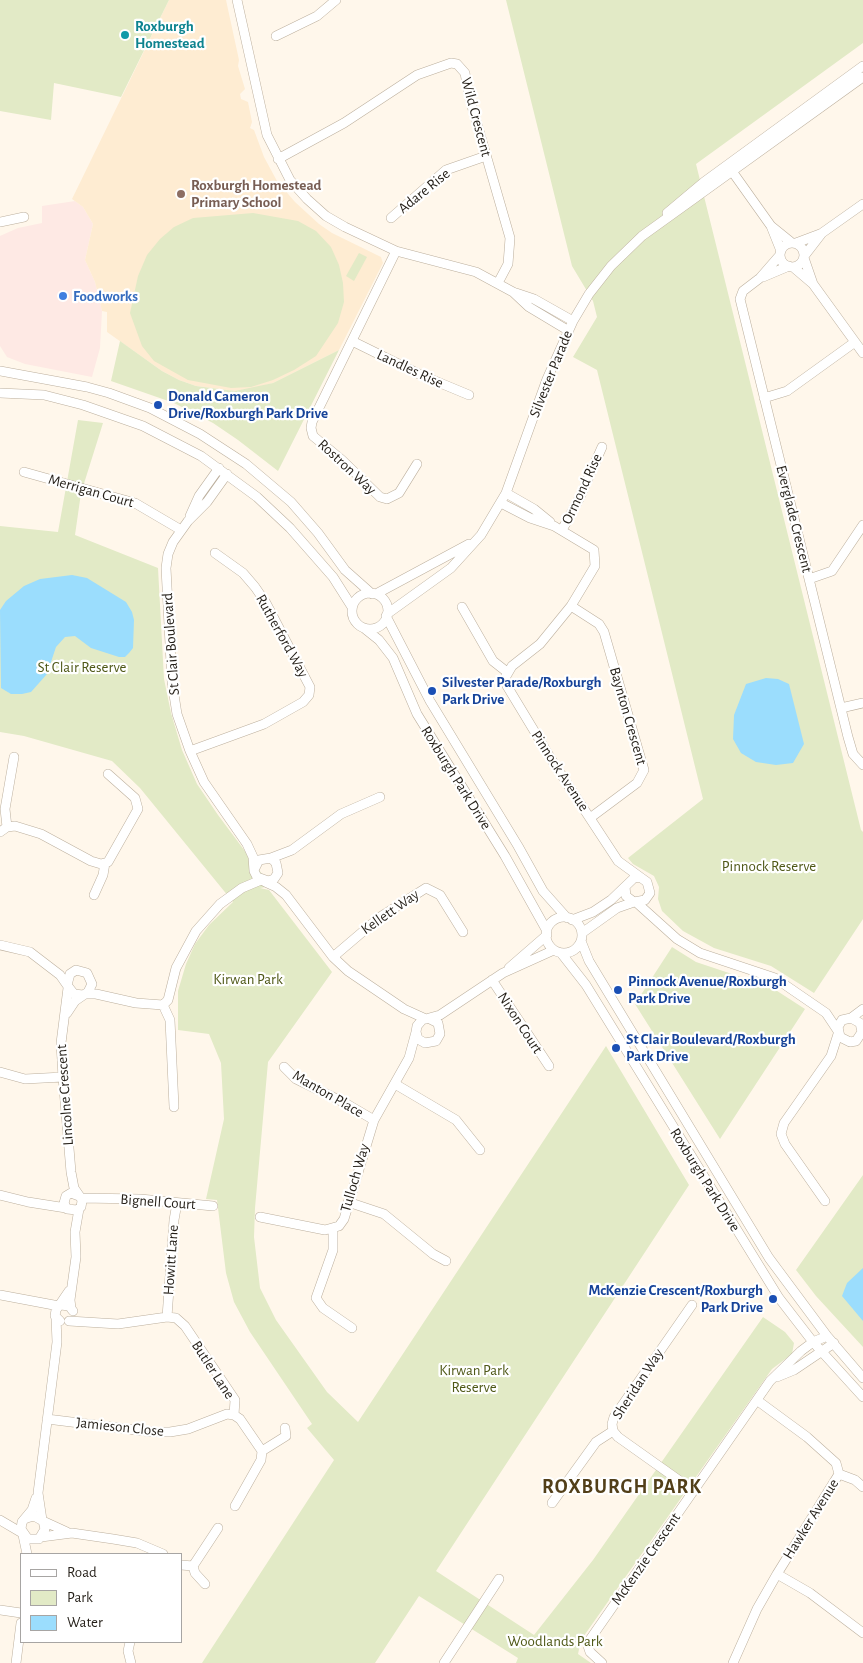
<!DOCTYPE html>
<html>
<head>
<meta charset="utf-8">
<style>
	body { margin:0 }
	#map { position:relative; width:863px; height:1663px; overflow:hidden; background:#fff7eb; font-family:"Alegreya Sans",sans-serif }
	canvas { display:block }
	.legend { position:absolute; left:20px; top:1553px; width:162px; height:90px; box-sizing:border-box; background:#fff; border:1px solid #a7a5a3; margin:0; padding:6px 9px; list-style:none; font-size:15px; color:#241f18 }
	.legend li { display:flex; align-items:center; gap:10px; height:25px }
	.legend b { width:25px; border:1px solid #a7a5a3 }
</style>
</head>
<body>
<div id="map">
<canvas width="863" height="1663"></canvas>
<ul class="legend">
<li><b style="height:6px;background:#fff"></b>Road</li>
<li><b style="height:14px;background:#e2eac6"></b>Park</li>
<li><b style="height:14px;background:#9bddfd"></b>Water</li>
</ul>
</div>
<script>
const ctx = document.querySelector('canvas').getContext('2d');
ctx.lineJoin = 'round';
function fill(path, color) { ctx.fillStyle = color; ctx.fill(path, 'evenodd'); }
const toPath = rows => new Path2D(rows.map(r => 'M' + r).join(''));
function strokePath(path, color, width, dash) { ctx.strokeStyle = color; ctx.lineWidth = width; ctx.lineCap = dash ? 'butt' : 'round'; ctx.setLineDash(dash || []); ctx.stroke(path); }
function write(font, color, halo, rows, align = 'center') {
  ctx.font = font + ' "Alegreya Sans",sans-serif'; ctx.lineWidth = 4.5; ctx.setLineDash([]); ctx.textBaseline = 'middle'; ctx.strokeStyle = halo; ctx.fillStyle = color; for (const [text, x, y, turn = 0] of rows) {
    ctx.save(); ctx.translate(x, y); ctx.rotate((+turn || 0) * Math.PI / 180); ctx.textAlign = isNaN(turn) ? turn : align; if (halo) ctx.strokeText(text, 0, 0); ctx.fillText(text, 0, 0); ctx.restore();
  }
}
fill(toPath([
	[75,201,83,207,93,224,85,260,95,282,102,311,100,348,92,377,25,364,7,357,0,346,0,236,18,228,42,223,42,206]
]), '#fee9e4');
fill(toPath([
	[169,0,226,0,239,60,238,66,245,89,240,94,241,99,248,102,252,122,250,128,254,130,264,157,277,181,295,202,319,224,332,233,381,257,383,263,339,350,273,383,255,388,235,391,196,386,179,380,162,371,107,332,107,312,102,311,95,282,85,260,93,224,83,207,72,199]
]), '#feecd2');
fill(toPath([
	[0,0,169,0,121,97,54,83,51,120,0,111],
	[506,0,863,0,863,43,696,164,861,830,863,832,863,919,814,993,771,966,714,948,683,931,662,911,658,899,659,887,654,876,633,864,628,858,703,799,597,370,573,357,597,317,593,301,572,266],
	[253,213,298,221,316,231,331,247,339,265,343,283,344,302,338,323,316,356,294,370,273,380,251,387,231,388,188,380,154,361,142,346,130,313,138,276,147,255,160,239,174,227,193,218],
	[359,253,367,257,354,281,346,276],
	[120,341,162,371,179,380,196,386,235,391,273,383,339,350,278,471,238,440,213,423,174,403,111,381],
	[78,420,103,423,81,493,75,535,158,568,164,679,171,713,182,750,197,784,218,815,271,886,260,888,269,890,332,972,268,1062,255,1208,254,1237,260,1288,276,1320,327,1392,358,1422,606,1046,689,1185,436,1571,534,1635,593,1560,763,1317,785,1332,794,1343,792,1354,772,1369,581,1640,578,1654,591,1663,516,1663,518,1658,419,1596,375,1663,202,1663,334,1460,307,1428,312,1424,250,1332,234,1302,226,1273,217,1200,206,1199,224,1119,221,1063,209,1034,178,1030,178,991,186,964,195,944,209,925,233,902,140,788,112,761,24,736,0,732,0,526,58,532],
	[672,947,696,962,771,987,805,1009,720,1139,635,1004],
	[863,1175,863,1347,816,1296,796,1270]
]), '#e2eac6');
fill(toPath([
	[72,575,87,578,126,602,132,612,134,620,133,648,129,653,125,657,119,657,91,648,75,636,65,637,56,647,47,674,31,692,22,694,11,694,1,688,0,610,6,601,24,586,40,579],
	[766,678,778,679,789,684,804,744,793,763,776,765,756,762,741,753,733,739,734,715,746,684],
	[863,1268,863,1321,842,1296,847,1283]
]), '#9bddfd');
const minor = toPath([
	[237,0,267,135,290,180,307,199,326,216,345,227,396,251,476,272,513,292,529,307,569,331],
	[276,36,317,16,336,0],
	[278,159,344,123,417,75,451,63,457,64,465,73,469,96,510,238,508,264,498,283],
	[729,167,771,226,781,251],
	[667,213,704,182,863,66],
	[391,218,446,170,486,156],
	[0,222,24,217],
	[771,226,792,243],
	'780 255a12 12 0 1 1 24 0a12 12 0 1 1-24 0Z',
	[796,243,820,234],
	[396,251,312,422,311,428,313,436,342,460,380,497,387,499,399,493,417,464],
	[780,255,760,278,743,291,740,299,848,737,853,754,863,765],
	[805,255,822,233,863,204],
	[804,258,813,284],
	[793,267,813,284,863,353],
	[763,277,789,266],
	[516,293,534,299,573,321],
	[352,341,421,375,469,395],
	[0,371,87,387,109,393,150,408,200,434,246,464,291,502,318,533,345,570,372,594],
	[0,393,44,395,83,405,143,426,201,456,257,497,290,528,333,577,352,607],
	[764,398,787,391,855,342],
	[24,472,135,503,181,530],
	[227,474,207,502,188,521,173,542,168,554,166,568,172,682,177,714,190,751,204,782,247,844,253,857,254,871,257,877,268,881,274,879,278,873,276,863,271,858,259,860,255,868],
	[506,493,534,509,550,522],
	[501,503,530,518,554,526,594,550,595,566,571,606,540,644,512,666,505,678,507,686,553,762,618,861,640,877],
	[190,516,199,496,219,468],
	[562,530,580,497,602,447],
	[809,579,832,571,863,525],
	'352 611a18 18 0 1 1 36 0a18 18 0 1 1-36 0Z',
	[376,594,469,544],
	[571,606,599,624,604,632,644,770,637,783,590,818],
	[462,607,493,661,507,672],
	[387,614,451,568,481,535,506,493,547,379,573,321,589,294,611,266,642,236,863,77],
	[386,616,430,701,518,846,543,891,567,918],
	[364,628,379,640,393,658,417,714,505,856,547,931],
	[841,708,863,703],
	[190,751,264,724,303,702,309,695,310,687,266,603,255,587,243,573,215,553],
	[7,827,5,809,14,757],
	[0,832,7,827,15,826,41,834,91,861,101,864,108,862,138,809,135,798,108,774],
	[271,858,292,850,341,814,380,797],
	[265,882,276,887,286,895,333,957,348,971,404,1009,426,1019],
	[94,895,103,875,105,863],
	[637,903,677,939,700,953,775,978,826,1013,838,1031],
	'546 935a18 18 0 1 1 36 0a18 18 0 1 1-36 0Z',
	[572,920,593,912,611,900,634,878,640,877,647,882,650,893,645,900,634,902,626,896,625,887],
	[582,933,617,908,634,902],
	[581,941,589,961,769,1258,827,1336,863,1378],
	[0,945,30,952,60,975,67,985],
	[561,953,586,985,779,1298,813,1342,863,1397],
	[333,957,380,917,426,888,440,895,463,932],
	[509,968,547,935],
	[492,980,549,1066],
	[68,988,61,1043,63,1077,71,1172,74,1188,81,1198,82,1201,81,1207,77,1210,67,1209,64,1203,66,1196,71,1193,79,1196],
	[85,994,96,994,136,1003,163,1005,168,1000,176,968,196,931,220,904,242,888,261,880],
	[163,1005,170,1020,174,1107],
	[67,1013,75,1001,88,992,92,984,87,973,76,970,70,974,67,985,74,994,83,995],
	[851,1018,860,1023,862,1032,856,1041,850,1042,840,1037,838,1027,842,1020,851,1018,863,1009],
	[430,1019,438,1023,440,1034,436,1041,425,1043,418,1039,416,1032,417,1026,422,1020,440,1015,503,973,554,950],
	[284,1067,296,1079,345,1103,374,1120],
	[0,1072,25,1079,63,1077],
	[395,1084,456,1120,480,1150],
	[0,1195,28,1202,66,1208],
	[81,1198,140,1199,213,1206],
	[825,1201,785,1144,781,1134,784,1123,831,1056,838,1034],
	[348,1202,384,1214,433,1254,446,1261],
	[260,1217,325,1230,339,1226,344,1219,374,1120,409,1058,416,1032],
	[333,1229,333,1250,316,1298,323,1308,352,1328],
	[0,1295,59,1306],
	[61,1305,69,1306,73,1311],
	[692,1305,614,1417,612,1424,613,1431,618,1437,694,1491],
	[71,1308,70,1300,76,1257,75,1232,79,1209],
	[167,1317,174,1220,177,1203],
	[60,1321,55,1316,56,1310,69,1291],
	[69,1321,118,1324,167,1317,176,1318,185,1326,235,1400,234,1415],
	[777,1377,794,1370,834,1343],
	[47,1419,152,1432,170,1432,188,1429,227,1414,234,1415,240,1419,262,1451],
	[839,1474,855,1480,863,1487],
	[552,1503,596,1442,613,1431],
	[235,1506,261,1460,262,1451,286,1436,285,1428],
	[27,1518,34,1516,43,1521,45,1529,39,1539,28,1539,21,1529,22,1522,32,1510,36,1498],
	[0,1520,22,1533],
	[42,1520,38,1493,57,1342,56,1318],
	[43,1521,67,1532],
	[23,1535,27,1554],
	[41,1537,72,1533,113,1539,137,1543,163,1554],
	[181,1565,193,1566],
	[777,1574,810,1593,863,1633],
	[205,1584,195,1573,193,1566,218,1528],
	[0,1610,21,1613],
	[130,1642,128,1651,131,1663],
	[16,1663,21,1623],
	[444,1663,499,1579],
	[602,1663,590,1652,588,1646,591,1638,770,1381,801,1351,813,1342,827,1336],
	[733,1663,757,1609,777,1574,839,1474,836,1463,807,1437,758,1401]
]);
strokePath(minor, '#bcaf9d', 10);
strokePath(minor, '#fff', 9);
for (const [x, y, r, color] of [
	[125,35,5,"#0f9aa8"],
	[181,194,5,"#8d6e63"],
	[63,296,5,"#3f7fe0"],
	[158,405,5,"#1a4fb4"],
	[432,691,5,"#1a4fb4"],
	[618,990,5,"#1a4fb4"],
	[616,1048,5,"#1a4fb4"],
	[773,1299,5,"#1a4fb4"]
]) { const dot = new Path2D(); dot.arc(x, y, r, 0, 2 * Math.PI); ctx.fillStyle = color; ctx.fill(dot); strokePath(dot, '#fff', 2); }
write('bold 15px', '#0d838f', '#fff', [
	["Roxburgh",135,26],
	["Homestead",135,43]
], 'left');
write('15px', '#241f18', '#fff', [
	["Wild Crescent",476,117,75],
	["Adare Rise",424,191,-39],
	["Landles Rise",410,369,25],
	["Silvester Parade",551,374,-68],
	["Rostron Way",347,467,43],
	["Ormond Rise",582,489,-65],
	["Merrigan Court",91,491,16],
	["Everglade Crescent",794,519,76],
	["Rutherford Way",282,636,61],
	["St Clair Boulevard",171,644,-94],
	["Baynton Crescent",628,716,74],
	["Pinnock Avenue",560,771,57],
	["Roxburgh Park Drive",456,778,58],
	["Kellett Way",390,912,-35],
	["Nixon Court",520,1023,57],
	["Manton Place",328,1094,30],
	["Lincolne Crescent",65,1095,-94],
	["Tulloch Way",355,1178,-74],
	["Roxburgh Park Drive",705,1180,58],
	["Bignell Court",158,1202,4],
	["Howitt Lane",171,1260,-86],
	["Butler Lane",213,1370,57],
	["Sheridan Way",638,1384,-57],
	["Jamieson Close",120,1427,6],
	["Hawker Avenue",811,1519,-58],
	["McKenzie Crescent",646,1559,-55]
]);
write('bold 15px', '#785e54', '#fff', [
	["Roxburgh Homestead",191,185],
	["Primary School",191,202]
], 'left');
write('bold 15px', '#366cbe', '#fff', [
	["Foodworks",73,296]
], 'left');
write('bold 15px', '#164399', '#fff', [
	["Donald Cameron",168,396],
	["Drive/Roxburgh Park Drive",168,413],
	["Silvester Parade/Roxburgh",442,682],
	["Park Drive",442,699],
	["Pinnock Avenue/Roxburgh",628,981],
	["Park Drive",628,998],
	["St Clair Boulevard/Roxburgh",626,1039],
	["Park Drive",626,1056],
	["McKenzie Crescent/Roxburgh",763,1290,"right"],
	["Park Drive",763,1307,"right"]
], 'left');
write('15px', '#4f5817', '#fff', [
	["St Clair Reserve",82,667],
	["Pinnock Reserve",769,866],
	["Kirwan Park",248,979],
	["Kirwan Park",474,1370],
	["Reserve",474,1387],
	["Woodlands Park",555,1641]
]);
ctx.letterSpacing = '1px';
write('bold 20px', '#523f19', '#fff', [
	["ROXBURGH PARK",622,1487]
]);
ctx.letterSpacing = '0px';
</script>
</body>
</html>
